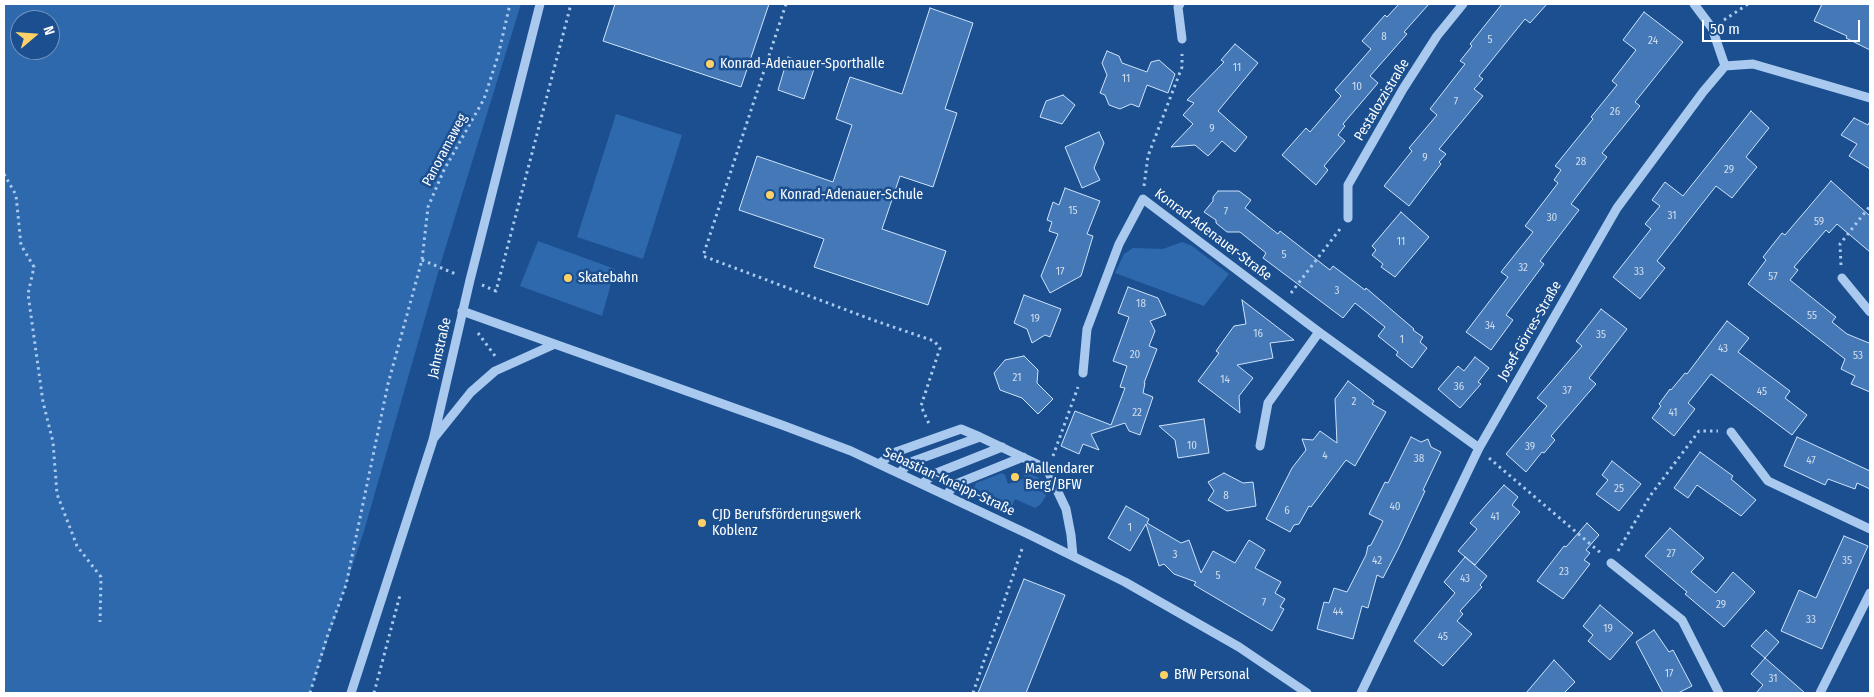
<!DOCTYPE html>
<html>
<head>
<meta charset="utf-8">
<style>
	body { margin:0 }
	#map { position:relative; width:1874px; height:697px; overflow:hidden; background:#1b4f8f; font-family:"Fira Sans Condensed",sans-serif }
	canvas { display:block }
	.frame { position:absolute; inset:0; border:5px solid #fff; pointer-events:none }
	.north { position:absolute; left:10px; top:10px; width:50px; height:50px; box-sizing:border-box; background:#1b4f8f; border:1px solid #7695bc; border-radius:50%; rotate:72deg; font-size:14px; font-weight:700; line-height:20px; text-align:center; color:#fff }
	.north::after { content:''; display:block; margin:auto; width:18px; height:22px; background:#ffd166; clip-path:polygon(50% 0,100% 100%,50% 72%,0 100%) }
	.scale { position:absolute; left:1702px; top:20px; width:158px; height:22px; box-sizing:border-box; border:2px solid #fff; border-top:0; padding-left:6px; font-size:15px; line-height:18px; white-space:nowrap; color:#fff; -webkit-text-stroke:4px #1b4f8f; paint-order:stroke }
</style>
</head>
<body>
<div id="map">
<canvas width="1874" height="697"></canvas>
<div class="frame"></div>
<div class="north">N</div>
<div class="scale">50 m</div>
</div>
<script>
const ctx = document.querySelector('canvas').getContext('2d');
ctx.lineJoin = 'round';
function fill(path, color) { ctx.fillStyle = color; ctx.fill(path, 'evenodd'); }
const toPath = rows => new Path2D(rows.map(r => 'M' + r).join(''));
function strokePath(path, color, width, dash) { ctx.strokeStyle = color; ctx.lineWidth = width; ctx.lineCap = dash ? 'butt' : 'round'; ctx.setLineDash(dash || []); ctx.stroke(path); }
function write(font, color, halo, rows, align = 'center') {
  ctx.font = font + ' "Fira Sans Condensed",sans-serif'; ctx.lineWidth = 5; ctx.setLineDash([]); ctx.textBaseline = 'middle'; ctx.strokeStyle = halo; ctx.fillStyle = color; for (const [text, x, y, turn = 0] of rows) {
    ctx.save(); ctx.translate(x, y); ctx.rotate((+turn || 0) * Math.PI / 180); ctx.textAlign = isNaN(turn) ? turn : align; if (halo) ctx.strokeText(text, 0, 0); ctx.fillText(text, 0, 0); ctx.restore();
  }
}
fill(toPath([
	[4,4,521,4,442,259,364,531,310,693,4,693],
	[20,20,50,20,50,50,20,50],
	[616,114,682,135,643,259,577,237],
	[538,241,615,269,602,316,520,286],
	[1182,242,1192,246,1229,274,1204,306,1115,273,1124,254,1133,248,1163,249],
	[1027,472,1039,478,1045,485,1046,496,1041,504,1035,508,1015,499,1012,506,974,488,976,483,1002,473,1005,475,1008,484,1025,478,1023,473]
]), '#2e69ad');
const building = toPath([
	[615,4,769,4,741,87,603,41,615,4],
	[1399,4,1429,4,1404,32,1407,34,1370,76,1378,83,1343,124,1345,126,1338,135,1345,141,1324,166,1328,170,1316,185,1282,155,1306,128,1310,132,1341,96,1335,90,1371,49,1362,41,1385,15,1387,17,1399,4],
	[1502,4,1547,4,1530,23,1525,19,1479,76,1483,79,1474,89,1483,96,1439,149,1446,154,1439,162,1441,164,1409,206,1384,186,1412,151,1409,148,1437,115,1430,109,1465,64,1460,61,1472,46,1470,44,1502,4],
	[1822,4,1870,4,1870,50,1846,38,1847,36,1814,21,1822,4],
	[930,8,973,23,945,109,957,113,933,187,900,176,882,229,946,251,928,305,814,267,824,239,739,210,757,156,833,182,852,125,836,119,850,77,902,94,930,8],
	[1644,12,1683,42,1635,102,1640,106,1602,153,1607,157,1571,204,1579,210,1540,261,1544,264,1506,315,1513,320,1491,350,1466,332,1508,277,1501,272,1533,232,1525,226,1558,183,1554,180,1561,170,1555,166,1593,119,1591,117,1617,85,1612,81,1636,50,1623,40,1644,12],
	[1235,44,1258,63,1218,111,1247,137,1235,152,1222,141,1208,156,1195,145,1171,147,1193,124,1183,115,1194,103,1187,100,1224,62,1221,60,1235,44],
	[1107,51,1119,56,1122,63,1147,72,1151,62,1159,60,1175,74,1168,93,1147,85,1139,107,1131,104,1120,109,1109,105,1105,95,1100,93,1107,75,1102,63,1107,51],
	[788,57,815,66,804,99,778,90,788,57],
	[1063,95,1075,105,1062,124,1040,117,1046,101,1063,95],
	[1751,111,1769,128,1746,157,1757,167,1732,198,1716,186,1657,261,1665,268,1640,299,1613,277,1651,229,1645,224,1660,206,1652,200,1665,182,1683,196,1751,111],
	[1854,118,1868,125,1870,121,1870,169,1849,156,1857,144,1841,135,1854,118],
	[1099,132,1104,143,1094,168,1100,180,1082,188,1065,147,1099,132],
	[1831,181,1870,216,1870,252,1837,224,1829,233,1826,230,1794,267,1798,270,1790,280,1836,317,1832,322,1847,334,1869,343,1870,340,1870,392,1851,384,1855,376,1841,369,1845,359,1748,284,1766,260,1763,257,1782,233,1785,235,1831,181],
	[1065,188,1100,201,1087,234,1093,236,1081,276,1050,293,1041,276,1058,234,1049,231,1052,222,1047,220,1053,202,1059,205,1065,188],
	[1218,191,1239,191,1251,200,1245,208,1278,234,1280,231,1330,270,1333,266,1365,290,1366,288,1414,329,1413,330,1423,337,1420,342,1427,348,1412,368,1396,355,1398,352,1378,336,1385,327,1355,303,1343,318,1263,258,1266,253,1240,232,1227,232,1216,223,1216,220,1204,212,1213,201,1213,197,1218,191],
	[1401,212,1429,237,1395,277,1381,267,1383,264,1372,255,1376,250,1372,246,1401,212],
	[1128,287,1158,298,1166,315,1150,321,1155,331,1149,346,1157,349,1144,383,1145,383,1143,393,1153,397,1140,435,1129,431,1125,423,1091,434,1099,450,1083,444,1079,454,1061,446,1075,411,1111,425,1125,388,1120,387,1127,366,1113,361,1129,317,1118,313,1128,287],
	[1024,295,1061,309,1050,337,1045,335,1032,343,1027,329,1014,323,1024,295],
	[1242,300,1294,340,1270,343,1273,358,1237,365,1253,378,1239,396,1240,413,1198,381,1219,353,1216,351,1234,326,1246,324,1242,300],
	[1601,309,1627,329,1589,378,1596,384,1551,436,1555,440,1544,453,1542,452,1526,472,1506,454,1547,406,1537,398,1582,346,1576,341,1601,309],
	[1727,321,1749,338,1738,352,1790,391,1785,398,1807,415,1792,435,1711,374,1688,403,1695,409,1674,436,1652,418,1661,406,1659,404,1670,389,1671,390,1685,373,1687,374,1727,321],
	[1024,356,1038,370,1037,383,1053,399,1038,414,1022,398,1000,390,994,373,1005,360,1024,356],
	[1475,357,1489,368,1478,382,1481,384,1460,408,1438,389,1458,366,1464,371,1475,357],
	[1348,381,1374,401,1372,404,1386,412,1355,466,1346,460,1311,507,1309,506,1299,524,1294,525,1290,532,1266,519,1292,468,1306,450,1302,439,1313,440,1320,431,1337,443,1335,399,1348,381],
	[1204,419,1209,453,1178,458,1175,440,1159,426,1204,419],
	[1411,437,1421,442,1428,439,1431,447,1441,452,1423,490,1425,491,1398,549,1383,578,1377,575,1368,608,1362,606,1353,639,1317,629,1324,602,1329,603,1334,588,1347,592,1366,555,1368,546,1371,545,1383,521,1369,514,1385,482,1388,483,1411,437],
	[1797,437,1870,471,1870,489,1857,483,1855,489,1828,479,1825,485,1784,466,1797,437],
	[1700,452,1733,476,1731,479,1756,500,1741,516,1697,485,1688,498,1674,488,1700,452],
	[1612,461,1641,484,1619,511,1596,494,1608,480,1602,475,1612,461],
	[1224,473,1243,483,1253,482,1256,506,1227,511,1208,500,1214,491,1208,482,1224,473],
	[1504,485,1518,497,1512,505,1520,512,1475,565,1458,551,1477,529,1470,523,1504,485],
	[1126,506,1149,519,1147,523,1181,543,1189,540,1201,573,1213,551,1235,563,1249,540,1265,550,1255,568,1281,582,1275,593,1285,599,1280,607,1284,609,1272,631,1194,585,1196,582,1174,574,1164,564,1159,566,1146,524,1130,551,1108,538,1126,506],
	[1587,523,1599,535,1586,550,1590,553,1584,560,1590,564,1563,599,1537,581,1564,546,1566,547,1587,523],
	[1670,528,1704,558,1691,572,1716,593,1733,572,1755,592,1724,627,1685,594,1687,592,1645,556,1670,528],
	[1844,536,1868,546,1822,649,1781,631,1799,590,1816,598,1844,536],
	[1465,557,1487,576,1480,585,1482,587,1460,611,1463,614,1457,621,1472,634,1443,666,1414,641,1455,593,1444,582,1465,557],
	[1024,579,1065,595,1026,693,978,693,1024,579],
	[1600,605,1633,633,1610,660,1588,641,1593,635,1583,626,1600,605],
	[1654,630,1669,652,1673,650,1692,686,1678,693,1663,693,1636,642,1654,630],
	[1766,630,1779,642,1765,658,1751,646,1766,630],
	[1765,658,1805,693,1756,693,1763,685,1751,674,1765,658],
	[1554,660,1575,682,1564,693,1526,693,1554,660]
]);
fill(building, '#4478b7');
strokePath(building, '#cfe3fa', 1);
strokePath(toPath([
	[786,4,703,256,873,320,934,341,940,348,921,406,930,426],
	[1724,20,1748,4],
	[4,174,16,195,21,245,34,267,28,294,43,402,53,442,57,494,77,546,101,577,100,622],
	[1144,186,1148,156,1182,67,1182,54],
	[422,260,458,275],
	[1841,265,1840,244,1870,206],
	[482,285,496,291,571,4],
	[1291,293,1340,229],
	[478,333,495,356],
	[1053,456,1078,387],
	[1489,458,1602,554],
	[1618,551,1650,496,1699,431,1718,431],
	[310,693,327,637,346,585,388,384,422,260,428,207,444,170,484,99,498,56,510,4],
	[374,693,400,595],
	[973,693,1023,546]
]), '#a9c9ee', 3, [2.5, 4]);
strokePath(toPath([
	[1180,4,1178,7,1182,39],
	[1694,4,1712,28,1725,66],
	[1725,66,1753,64,1870,98],
	[1348,218,1348,185,1403,89,1437,36,1463,4],
	[1842,278,1870,312],
	[462,311,782,425,851,451,1028,534,1125,582,1239,647,1307,693],
	[1083,373,1087,329,1119,244,1143,199,1319,332,1479,448],
	[1731,432,1768,481,1870,529],
	[434,438,471,392,495,371,555,344],
	[1260,446,1268,403,1319,332],
	[879,464,893,453,961,429,980,437,1039,465,1048,471,1066,509,1071,535,1073,556],
	[899,473,911,462,980,437],
	[922,484,934,474,1002,447],
	[946,495,956,484,1023,457],
	[1611,563,1682,620,1719,693],
	[351,693,433,440,470,280,540,4],
	[1361,693,1479,448,1617,208,1703,92,1725,66],
	[1820,693,1870,593]
]), '#a9c9ee', 9);
for (const [x, y, r, color] of [
	[710,64,5,"#ffd166"],
	[770,195,5,"#ffd166"],
	[568,278,5,"#ffd166"],
	[1015,477,5,"#ffd166"],
	[702,523,5,"#ffd166"],
	[1164,675,5,"#ffd166"]
]) { const dot = new Path2D(); dot.arc(x, y, r, 0, 2 * Math.PI); ctx.fillStyle = color; ctx.fill(dot); strokePath(dot, '#1b4f8f', 2); }
write('11px', '#d0dded', null, [
	["8",1384,37],
	["5",1490,40],
	["24",1653,41],
	["11",1237,68],
	["11",1126,79],
	["10",1357,87],
	["7",1456,102],
	["26",1615,112],
	["9",1212,129],
	["9",1425,158],
	["28",1581,162],
	["29",1729,170],
	["15",1073,211],
	["7",1226,212],
	["31",1672,216],
	["30",1552,218],
	["59",1819,222],
	["11",1401,242],
	["5",1284,255],
	["32",1523,268],
	["17",1060,272],
	["33",1639,272],
	["57",1773,277],
	["3",1337,291],
	["18",1141,304],
	["55",1812,316],
	["19",1035,319],
	["34",1490,326],
	["16",1258,334],
	["35",1601,335],
	["1",1402,340],
	["43",1723,349],
	["20",1135,355],
	["53",1858,356],
	["21",1017,378],
	["14",1225,380],
	["36",1459,387],
	["37",1567,391],
	["45",1762,392],
	["2",1354,402],
	["22",1137,413],
	["41",1673,413],
	["10",1192,446],
	["39",1530,447],
	["4",1325,456],
	["38",1419,459],
	["47",1811,461],
	["25",1619,489],
	["8",1226,496],
	["40",1395,507],
	["6",1287,511],
	["41",1495,517],
	["1",1130,528],
	["27",1671,554],
	["3",1175,555],
	["42",1377,561],
	["35",1847,561],
	["23",1564,572],
	["5",1218,576],
	["43",1465,579],
	["7",1264,603],
	["29",1721,605],
	["44",1338,612],
	["33",1811,620],
	["19",1608,629],
	["45",1443,637],
	["17",1669,674],
	["31",1773,679]
]);
write('14px', '#fff', '#1b4f8f', [
	["Konrad-Adenauer-Sporthalle",720,64],
	["Konrad-Adenauer-Schule",780,195],
	["Skatebahn",578,278],
	["Mallendarer",1025,469],
	["Berg/BFW",1025,485],
	["CJD Berufsförderungswerk",712,515],
	["Koblenz",712,531],
	["BfW Personal",1174,675]
], 'left');
write('14px', '#fff', '#1b4f8f', [
	["Pestalozzistraße",1382,100,-59],
	["Panoramaweg",445,150,-62],
	["Konrad-Adenauer-Straße",1213,235,37],
	["Josef-Görres-Straße",1530,331,-60],
	["Jahnstraße",440,348,-77],
	["Sebastian-Kneipp-Straße",949,482,25]
]);
</script>
</body>
</html>
